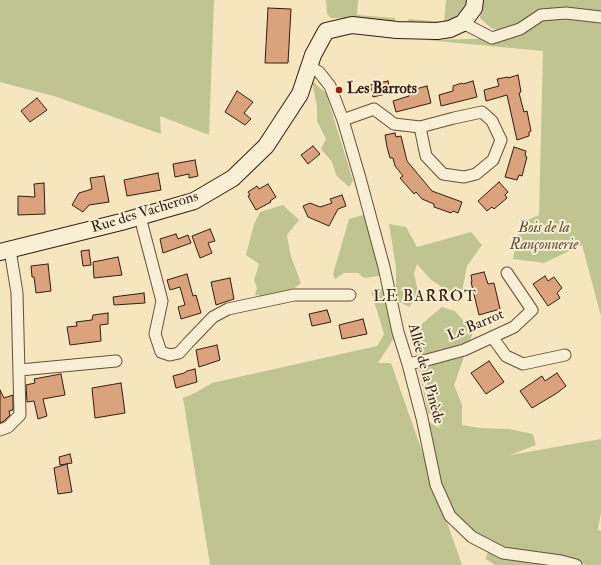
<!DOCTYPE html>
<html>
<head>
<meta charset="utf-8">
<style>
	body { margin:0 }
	canvas { display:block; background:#f6e6bf }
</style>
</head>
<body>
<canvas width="601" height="565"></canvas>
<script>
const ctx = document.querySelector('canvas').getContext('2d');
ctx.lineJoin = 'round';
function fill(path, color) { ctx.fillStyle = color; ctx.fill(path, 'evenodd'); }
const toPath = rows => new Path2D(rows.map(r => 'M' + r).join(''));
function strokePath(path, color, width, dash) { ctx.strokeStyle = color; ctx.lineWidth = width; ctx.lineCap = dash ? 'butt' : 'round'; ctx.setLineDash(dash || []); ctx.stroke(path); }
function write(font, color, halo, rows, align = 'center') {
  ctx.font = font + ' "IM FELL Double Pica",serif'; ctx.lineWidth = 4; ctx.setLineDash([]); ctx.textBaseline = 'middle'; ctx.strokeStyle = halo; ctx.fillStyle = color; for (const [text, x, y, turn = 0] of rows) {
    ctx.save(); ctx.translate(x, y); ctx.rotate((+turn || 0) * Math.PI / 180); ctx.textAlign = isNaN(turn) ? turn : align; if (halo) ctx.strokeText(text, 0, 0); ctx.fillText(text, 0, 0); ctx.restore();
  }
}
fill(toPath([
	[0,0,214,0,209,135,160,116,161,134,57,97,0,82],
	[326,0,358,0,357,15,395,18,395,21,393,22,348,18,331,18,327,14],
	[446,0,469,0,464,11,450,23,440,25,409,22,408,19,444,22],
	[482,0,601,0,601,12,547,8,515,26,501,31,491,28,480,18,481,4],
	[541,15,601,17,601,316,582,245,544,263,513,259,521,223,539,215,543,51,426,40,512,38,525,25],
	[312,81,326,93,353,181,349,187,336,175,332,162,321,149,326,139,317,121,317,106],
	[283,205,299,220,287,235,291,257,301,283,293,289,262,296,255,295,257,288,254,280,259,264,246,255,254,224,260,212],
	[370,213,386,275,364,278,358,273,344,273,335,279,333,274,349,219],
	[389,224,406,227,417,247,471,232,482,245,467,266,462,292,452,294,430,279,417,264,414,274,419,295,409,307,396,300,396,267],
	[388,287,398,332,378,363,391,363,462,565,210,565,183,398,195,393,212,383,377,346,384,334,371,291],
	[442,307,455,311,473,332,454,385,462,405,462,425,480,428,509,429,533,434,536,445,510,455,601,439,601,513,598,529,596,529,601,531,601,565,587,565,572,561,568,565,495,565,486,559,489,547,464,534,444,499,422,418,441,429,428,412,413,344,417,328]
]), '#c0c490');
const building = toPath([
	[268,8,291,9,288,63,265,63,268,8],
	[518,75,521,92,519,93,524,112,527,111,531,131,529,132,529,136,517,140,507,95,486,101,484,90,499,86,497,79,508,77,508,78,518,75],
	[388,81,390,93,373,97,370,85,388,81],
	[473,81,477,97,441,106,439,95,453,91,453,86,462,83,463,84,473,81],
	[427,86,431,103,396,112,393,101,409,96,408,91,427,86],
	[237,91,253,102,244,113,251,119,245,125,225,112,237,91],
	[37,98,47,110,30,122,21,111,37,98],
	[395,133,396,137,401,136,407,161,432,191,462,202,458,213,453,211,451,213,434,207,434,204,422,199,416,192,414,194,400,178,403,176,395,166,393,158,390,158,387,147,385,135,395,133],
	[313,146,320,154,308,164,301,155,313,146],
	[514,147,526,151,525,156,527,157,522,176,519,175,517,180,505,177,514,147],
	[195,160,198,176,189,178,189,174,175,177,173,164,195,160],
	[158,173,161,190,127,196,124,180,158,173],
	[104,176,109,202,89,205,83,212,72,205,79,193,92,189,90,178,104,176],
	[499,182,508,192,505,195,507,198,494,209,492,207,487,211,478,201,499,182],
	[44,183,45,214,18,215,18,196,35,197,34,184,44,183],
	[268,184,276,197,270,201,271,202,256,210,248,196,250,195,248,192,257,186,259,189,268,184],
	[342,195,346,206,338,209,329,226,308,217,303,206,310,203,320,207,332,203,330,199,342,195],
	[210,229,215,241,208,243,212,253,200,258,192,236,210,229],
	[176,234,178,239,188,235,191,243,163,253,160,239,176,234],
	[89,250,91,265,83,266,81,251,89,250],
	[118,257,122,275,94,278,93,262,118,257],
	[48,264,51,291,36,293,34,277,32,277,31,266,48,264],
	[484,272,488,284,494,283,500,309,479,315,471,282,472,282,471,275,484,272],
	[187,274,193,296,196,295,201,313,181,319,178,307,185,305,180,287,170,290,167,280,187,274],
	[545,276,548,281,554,277,562,288,557,293,560,298,548,306,533,284,545,276],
	[230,278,234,299,216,305,211,282,230,278],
	[144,293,145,303,114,305,113,297,144,293],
	[327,310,331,322,312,326,309,314,327,310],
	[108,313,108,324,100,325,101,341,70,345,67,327,77,326,76,322,92,320,93,315,108,313],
	[363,319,367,334,342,339,339,325,363,319],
	[217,345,220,360,199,367,196,350,217,345],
	[489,361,504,382,486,394,471,373,489,361],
	[195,369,197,382,176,388,173,376,184,373,187,371,195,369],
	[557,373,566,386,557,393,532,408,520,391,542,376,545,381,557,373],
	[61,374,65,395,43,399,47,416,38,419,34,401,27,402,26,385,35,383,34,379,61,374],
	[121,383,125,413,95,418,92,388,121,383],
	[0,390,4,398,13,395,13,410,9,411,10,415,4,421,0,423,0,390],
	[70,454,72,463,60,465,59,457,70,454],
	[67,464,72,492,58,494,54,468,67,464]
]);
fill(building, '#dba27e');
strokePath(building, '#351c10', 1);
const street = toPath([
	[463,23,492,38,520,29,541,15,566,13,601,17],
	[309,66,319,72,330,86,343,120,360,178,384,267,398,332,408,364,422,418,436,485,450,516,472,537,503,553,561,561,576,565],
	[343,120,374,109,394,124,420,127,454,118,482,112,492,121,501,140,493,160,476,174,464,177,443,174,426,156,420,127],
	[140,217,162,301,155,334,161,352,170,355,179,353,188,343,213,317,228,309,294,295,350,295],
	[492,337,506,356,523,364,565,355],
	[408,364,427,360,464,350,514,327,532,310,507,273],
	[20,370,116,361],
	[0,430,8,427,20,415,17,293,10,250]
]);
const secondary = toPath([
	[0,252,121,222,194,201,233,178,266,146,300,94,313,55,326,31,352,25,397,30,437,31,450,29,463,23,474,8,475,0]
]);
strokePath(street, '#654e3c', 13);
strokePath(secondary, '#351c10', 18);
strokePath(street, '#f9efd5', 11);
strokePath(secondary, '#f9efd5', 16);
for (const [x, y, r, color] of [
	[339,90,4,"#8f2418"]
]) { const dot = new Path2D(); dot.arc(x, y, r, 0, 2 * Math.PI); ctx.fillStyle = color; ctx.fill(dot); strokePath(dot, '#f9efd5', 1.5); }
write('bold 15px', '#351c10', '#f9efd5', [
	["Les Barrots",347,90]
], 'left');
write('15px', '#351c10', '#f9efd5', [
	["Rue des Vacherons",145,213,-17],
	["Le Barrot",476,326,-23],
	["Allée de la Pinède",425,374,75]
]);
write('italic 15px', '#5f4e36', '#f9efd5', [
	["Bois de la",544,229],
	["Rançonnerie",544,246]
]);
ctx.letterSpacing = '1px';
write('16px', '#351c10', '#f9efd5', [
	["LE BARROT",425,298]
]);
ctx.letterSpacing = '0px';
</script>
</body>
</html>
